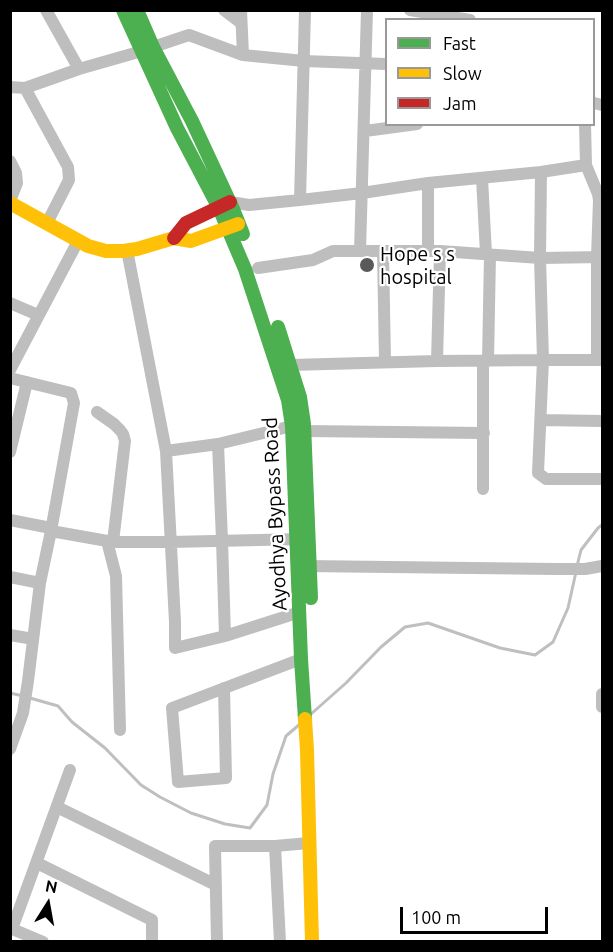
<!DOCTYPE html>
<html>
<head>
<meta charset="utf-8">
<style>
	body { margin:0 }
	#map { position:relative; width:613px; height:952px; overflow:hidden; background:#fff; font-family:Ubuntu,sans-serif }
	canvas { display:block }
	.frame { position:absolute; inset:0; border:12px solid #000; pointer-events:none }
	.legend { position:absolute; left:385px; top:18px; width:210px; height:108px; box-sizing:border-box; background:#fff; border:2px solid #999; margin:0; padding:8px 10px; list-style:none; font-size:18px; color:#000 }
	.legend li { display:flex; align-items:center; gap:12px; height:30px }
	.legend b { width:30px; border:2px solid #999 }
	.north { position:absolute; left:18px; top:874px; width:60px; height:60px; -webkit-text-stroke:4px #fff; paint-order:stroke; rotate:11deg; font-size:16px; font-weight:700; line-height:24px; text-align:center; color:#000 }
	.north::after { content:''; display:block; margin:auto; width:21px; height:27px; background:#000; clip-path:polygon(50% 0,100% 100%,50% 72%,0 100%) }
	.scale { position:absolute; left:400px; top:907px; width:148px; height:27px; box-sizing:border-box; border:3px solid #000; border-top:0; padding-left:8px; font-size:18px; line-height:21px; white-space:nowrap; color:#000; -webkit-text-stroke:4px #fff; paint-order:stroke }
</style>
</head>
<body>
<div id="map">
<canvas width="613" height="952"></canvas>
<div class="frame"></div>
<ul class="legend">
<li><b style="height:8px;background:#4caf50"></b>Fast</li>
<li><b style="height:8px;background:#ffc107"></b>Slow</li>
<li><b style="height:8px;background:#c62828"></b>Jam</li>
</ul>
<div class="north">N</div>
<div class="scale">100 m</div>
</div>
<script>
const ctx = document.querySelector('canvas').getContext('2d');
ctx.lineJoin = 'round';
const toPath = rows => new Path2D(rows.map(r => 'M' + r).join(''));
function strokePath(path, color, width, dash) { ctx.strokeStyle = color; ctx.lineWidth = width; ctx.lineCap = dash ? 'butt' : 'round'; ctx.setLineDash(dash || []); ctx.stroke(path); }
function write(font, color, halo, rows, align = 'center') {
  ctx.font = font + ' Ubuntu,sans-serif'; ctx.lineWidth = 4.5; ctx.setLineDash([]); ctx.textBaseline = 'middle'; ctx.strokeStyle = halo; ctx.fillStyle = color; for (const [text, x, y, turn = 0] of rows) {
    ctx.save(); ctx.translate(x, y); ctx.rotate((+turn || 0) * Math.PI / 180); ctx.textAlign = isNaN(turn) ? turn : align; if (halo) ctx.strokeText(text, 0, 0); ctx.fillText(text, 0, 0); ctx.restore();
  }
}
strokePath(toPath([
	[577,566,581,550,598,528,602,525],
	[10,693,23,696],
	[30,698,58,706,72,722,105,748,141,785,160,797,191,813,225,824,250,828,267,805,273,774,286,736,300,724],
	[311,714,346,683,381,647,405,627,428,623,500,648,535,655,553,642,568,608,576,572]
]), '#bfbfbf', 3);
strokePath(toPath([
	[46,10,79,69],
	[224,10,241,23],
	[241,10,243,55],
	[410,10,470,20],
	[153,47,189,35,243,55,304,61,386,64],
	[10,87,25,88,79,69,142,51],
	[25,88,68,167,69,180,47,223],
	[594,103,602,105],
	[365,131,417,124],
	[10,161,16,173,17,183,10,201],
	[586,165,598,194,599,200,597,257,597,360],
	[541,172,540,258,543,360,538,473,546,479,602,479],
	[482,178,486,254],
	[300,200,305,10],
	[230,202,249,205,300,200,362,193,428,183,541,172,586,165,585,124],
	[127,250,166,451,175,622,175,648,225,636,300,612],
	[360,251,367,10],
	[383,251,385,362],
	[428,251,428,183],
	[258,268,313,260,333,251,440,251,540,258,602,257],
	[10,303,38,315],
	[437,361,440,251],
	[488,361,490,255],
	[285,367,290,365,437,361,543,360,602,360],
	[10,370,78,241],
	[10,378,71,393,74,403,51,531,40,583,28,681,23,713,10,749],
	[97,412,114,424,120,430,123,434,125,441,113,542],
	[541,420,602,421],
	[304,431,484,433],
	[218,444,222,540,225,636],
	[166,451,218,444,292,426],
	[10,452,27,382],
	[483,489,483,361],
	[10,520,51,528],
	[51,531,113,542,170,542,304,539],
	[107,541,116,576,120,730],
	[305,566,556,569,585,569,602,566],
	[10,577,40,583],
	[10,635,33,639],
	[224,688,226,778,178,782,172,708,301,659],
	[602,707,602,694],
	[57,807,216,885],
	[275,846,280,942],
	[37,863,152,920,152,942],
	[10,928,43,942],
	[12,929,70,770],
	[217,942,215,846,275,846,309,843]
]), '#bebebe', 12);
strokePath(toPath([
	[123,10,177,128,219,208,245,269,288,400,292,426,301,659,305,719],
	[137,10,153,47,192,121,233,209,243,234],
	[278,327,300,397,304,424,311,598]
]), '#4caf50', 14);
strokePath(toPath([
	[10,203,88,246,106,251,123,251,137,249,174,238,191,241,238,224],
	[305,719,307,750,312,942]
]), '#ffc107', 14);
strokePath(toPath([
	[174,238,186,223,230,202]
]), '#c62828', 14);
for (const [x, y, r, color] of [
	[367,265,8,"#595959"]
]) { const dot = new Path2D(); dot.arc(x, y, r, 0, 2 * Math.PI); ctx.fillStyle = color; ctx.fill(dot); strokePath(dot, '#fff', 2); }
write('20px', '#000', '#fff', [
	["Hope s s",380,254],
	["hospital",380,277]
], 'left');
write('20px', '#000', '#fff', [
	["Ayodhya Bypass Road",275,514,-93]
]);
</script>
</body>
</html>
